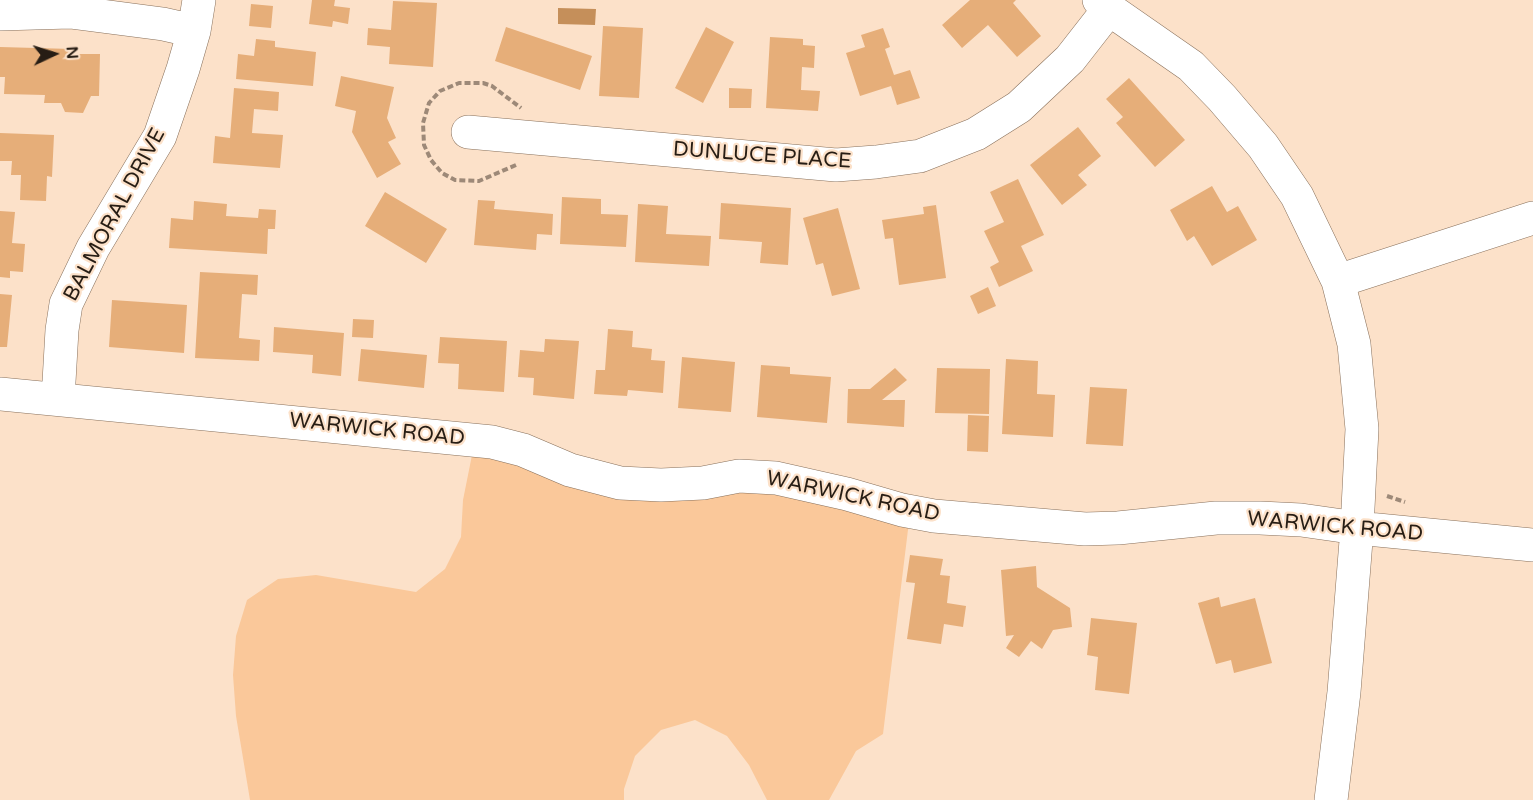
<!DOCTYPE html>
<html>
<head>
<meta charset="utf-8">
<style>
	body { margin:0 }
	#map { position:relative; width:1533px; height:800px; overflow:hidden; background:#fce1c9; font-family:"Varela Round",sans-serif }
	canvas { display:block }
	.north { position:absolute; left:24px; top:24px; width:60px; height:60px; -webkit-text-stroke:4px #fce1c9; paint-order:stroke; rotate:86deg; font-size:16px; font-weight:700; line-height:24px; text-align:center; color:#271d14 }
	.north::after { content:''; display:block; margin:auto; width:21px; height:27px; background:#271d14; clip-path:polygon(50% 0,100% 100%,50% 72%,0 100%) }
</style>
</head>
<body>
<div id="map">
<canvas width="1533" height="800"></canvas>
<div class="north">N</div>
</div>
<script>
const ctx = document.querySelector('canvas').getContext('2d');
ctx.lineJoin = 'round';
function fill(path, color) { ctx.fillStyle = color; ctx.fill(path, 'evenodd'); }
const toPath = rows => new Path2D(rows.map(r => 'M' + r).join(''));
function strokePath(path, color, width, dash) { ctx.strokeStyle = color; ctx.lineWidth = width; ctx.lineCap = dash ? 'butt' : 'round'; ctx.setLineDash(dash || []); ctx.stroke(path); }
function write(font, color, halo, rows, align = 'center') {
  ctx.font = font + ' "Varela Round",sans-serif'; ctx.lineWidth = 4.5; ctx.setLineDash([]); ctx.textBaseline = 'middle'; ctx.strokeStyle = halo; ctx.fillStyle = color; for (const [text, x, y, turn = 0] of rows) {
    ctx.save(); ctx.translate(x, y); ctx.rotate((+turn || 0) * Math.PI / 180); ctx.textAlign = isNaN(turn) ? turn : align; if (halo) ctx.strokeText(text, 0, 0); ctx.fillText(text, 0, 0); ctx.restore();
  }
}
fill(toPath([
	[472,455,912,497,883,734,856,751,829,800,767,800,749,765,727,736,695,720,661,730,635,756,624,789,624,800,250,800,236,716,233,675,236,636,247,600,278,579,316,575,416,592,445,569,461,537,463,500]
]), '#fac89a');
fill(toPath([
	[558,8,596,9,595,25,558,24]
]), '#c58f5a');
fill(toPath([
	[312,0,335,0,334,6,350,8,348,24,333,21,332,27,309,24],
	[970,0,1016,0,1013,3,1041,36,1017,57,988,25,962,48,942,25],
	[393,1,437,3,433,67,389,64,390,47,367,45,368,28,391,30],
	[251,4,273,6,271,28,249,26],
	[603,26,643,28,639,98,599,96],
	[506,27,592,56,580,90,495,61],
	[706,27,734,42,703,103,675,88],
	[883,28,890,47,885,49,894,75,910,70,920,98,897,105,891,86,860,96,846,53,865,47,861,35],
	[770,37,803,39,803,45,815,46,814,68,802,67,801,90,820,91,818,111,766,108],
	[256,39,275,41,275,47,316,52,313,86,236,79,238,54,254,56],
	[0,47,72,49,72,54,100,54,99,96,91,96,83,113,65,112,61,103,44,103,45,95,4,94,5,77,0,77],
	[341,76,394,87,387,118,396,138,388,142,401,164,377,178,352,132,356,111,335,106],
	[1129,78,1185,140,1155,167,1116,123,1123,117,1106,99],
	[234,88,279,92,278,111,254,109,252,133,283,135,280,168,213,163,215,136,230,138],
	[729,88,752,89,751,108,729,108],
	[1078,127,1101,156,1078,175,1087,185,1062,205,1030,165],
	[0,133,54,135,52,177,47,176,46,201,20,200,21,175,11,175,12,161,0,161],
	[1018,179,1044,235,1021,246,1033,271,999,287,990,267,999,262,984,231,1004,222,990,192],
	[1212,186,1227,212,1238,206,1257,240,1212,266,1194,236,1187,241,1170,210],
	[385,192,447,229,426,263,365,226],
	[562,197,601,199,601,214,628,215,626,247,560,244],
	[478,200,495,201,494,209,553,214,552,235,537,234,536,250,474,245],
	[194,201,227,204,226,216,258,218,259,209,276,210,275,229,268,229,267,254,169,248,171,218,193,220],
	[721,203,791,208,788,265,760,263,762,242,719,239],
	[638,204,668,206,666,234,711,236,709,266,635,262],
	[936,205,946,278,899,285,893,238,885,239,882,220,924,214,923,207],
	[838,208,860,289,832,296,823,263,816,265,803,218],
	[0,211,15,212,12,243,25,244,23,272,10,271,10,278,0,277],
	[200,272,258,275,257,295,242,294,239,338,260,340,259,361,195,358],
	[988,287,996,306,978,314,970,296],
	[0,294,12,295,7,347,0,347],
	[112,300,187,305,184,353,109,347],
	[353,319,374,320,373,338,352,337],
	[274,327,344,333,341,376,312,373,313,355,273,352],
	[608,329,633,331,632,347,652,349,651,360,665,361,663,393,628,390,627,396,594,394,596,370,605,370],
	[440,337,507,341,504,392,458,389,459,364,438,363],
	[545,339,579,341,574,399,533,395,534,378,518,377,520,350,544,352],
	[361,349,427,355,424,388,358,381],
	[682,357,735,362,731,412,678,408],
	[1006,359,1038,361,1037,394,1055,395,1053,437,1002,434],
	[761,365,790,367,790,374,831,377,827,423,757,417],
	[895,368,907,380,882,400,905,400,904,427,847,423,848,389,870,389],
	[937,368,990,369,989,414,935,413],
	[1090,387,1127,389,1123,446,1086,444],
	[968,415,989,416,988,452,967,451],
	[910,555,943,559,940,575,950,576,947,603,966,606,963,627,944,624,941,644,907,639,915,583,906,582],
	[1036,566,1037,587,1070,608,1072,627,1053,630,1042,649,1031,641,1019,657,1006,648,1014,635,1006,636,1001,570],
	[1219,597,1221,607,1255,598,1272,663,1234,673,1231,660,1216,664,1198,603],
	[1091,618,1137,623,1129,694,1095,690,1098,657,1087,655]
]), '#e6ae79');
const minor = toPath([
	[1099,0,1109,9,1191,66,1222,98,1263,146,1297,196,1338,281,1354,344,1362,429,1357,528,1344,692,1331,800],
	[0,14,70,12,163,24,194,31],
	[468,132,836,165,876,162,920,156,976,134,1019,107,1070,59,1109,9],
	[1338,281,1533,218],
	[0,394,492,442,523,450,570,470,620,483,661,485,703,483,739,476,776,478,847,494,902,510,934,516,1085,529,1118,528,1216,518,1260,518,1301,520,1357,528,1533,545],
	[58,399,62,330,66,304,93,248,160,136,183,69,194,31,199,0]
]);
strokePath(minor, '#88705b', 34);
strokePath(toPath([
	[516,165,479,181,455,180,442,173,431,160,424,145,423,123,429,103,440,91,459,83,483,83,492,86,521,108],
	[1387,496,1405,502]
]), '#9d8978', 4, [6, 3]);
strokePath(minor, '#fff', 33);
write('21px', '#271d14', '#fce1c9', [
	["DUNLUCE PLACE",762,156,4],
	["BALMORAL DRIVE",115,215,-62],
	["WARWICK ROAD",377,430,6],
	["WARWICK ROAD",853,497,12],
	["WARWICK ROAD",1335,527,5]
]);
</script>
</body>
</html>
